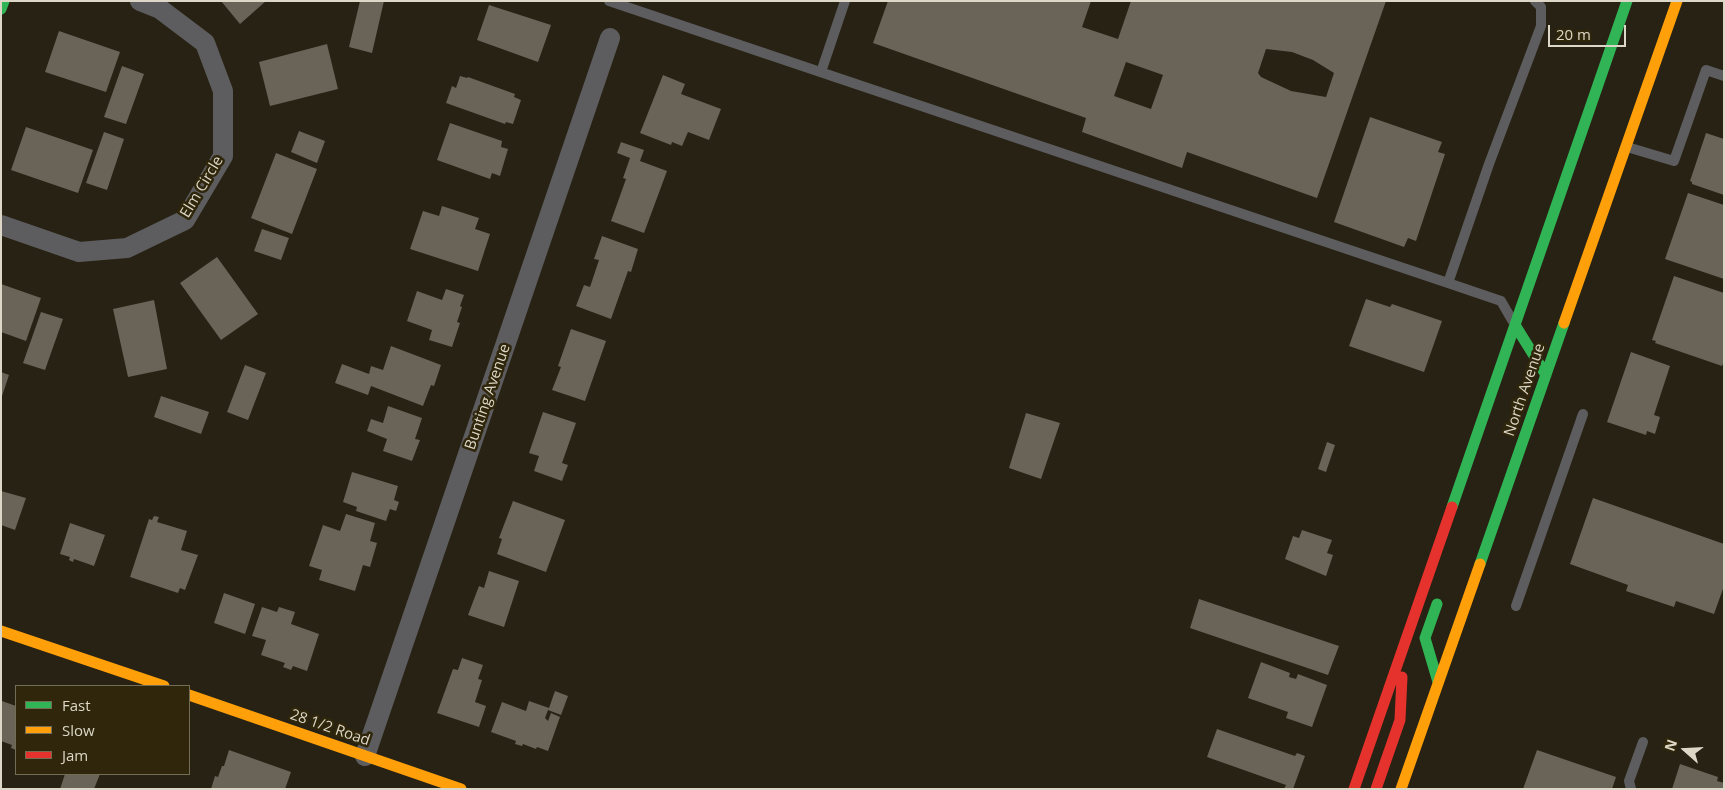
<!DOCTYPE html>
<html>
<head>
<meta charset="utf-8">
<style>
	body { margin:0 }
	#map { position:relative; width:1725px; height:790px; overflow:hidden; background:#272213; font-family:"Open Sans",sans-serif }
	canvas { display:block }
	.frame { position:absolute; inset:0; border:2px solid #dcd7c7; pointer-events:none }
	.legend { position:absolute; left:15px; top:685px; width:175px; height:90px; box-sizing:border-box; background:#2f260b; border:1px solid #746d56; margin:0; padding:6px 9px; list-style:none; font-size:15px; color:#dcd7c7 }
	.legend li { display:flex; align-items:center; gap:10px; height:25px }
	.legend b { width:25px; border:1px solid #746d56 }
	.north { position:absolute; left:1660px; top:725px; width:50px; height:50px; -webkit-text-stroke:4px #2f260b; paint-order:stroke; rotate:289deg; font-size:14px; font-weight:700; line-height:20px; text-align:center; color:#dcd7c7 }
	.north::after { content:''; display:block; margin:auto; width:18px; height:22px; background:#dcd7c7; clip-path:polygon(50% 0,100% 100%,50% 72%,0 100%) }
	.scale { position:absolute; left:1548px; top:25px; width:78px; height:22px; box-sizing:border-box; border:2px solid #dcd7c7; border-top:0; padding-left:6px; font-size:15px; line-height:18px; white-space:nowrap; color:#dcd7c7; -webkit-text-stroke:4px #2f260b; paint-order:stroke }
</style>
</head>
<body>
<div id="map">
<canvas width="1725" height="790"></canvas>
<div class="frame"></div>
<ul class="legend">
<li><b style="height:6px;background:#30b455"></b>Fast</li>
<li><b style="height:6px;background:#ff9f0a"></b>Slow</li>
<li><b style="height:6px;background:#e5322d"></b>Jam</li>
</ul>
<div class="north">N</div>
<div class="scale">20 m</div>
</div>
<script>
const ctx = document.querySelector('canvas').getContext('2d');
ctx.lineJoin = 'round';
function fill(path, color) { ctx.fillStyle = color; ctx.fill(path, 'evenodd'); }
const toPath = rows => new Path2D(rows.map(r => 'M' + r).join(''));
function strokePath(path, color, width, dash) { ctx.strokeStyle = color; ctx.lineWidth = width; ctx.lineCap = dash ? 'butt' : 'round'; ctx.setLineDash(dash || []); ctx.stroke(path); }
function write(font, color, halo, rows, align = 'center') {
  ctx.font = font + ' "Open Sans",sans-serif'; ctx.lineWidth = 5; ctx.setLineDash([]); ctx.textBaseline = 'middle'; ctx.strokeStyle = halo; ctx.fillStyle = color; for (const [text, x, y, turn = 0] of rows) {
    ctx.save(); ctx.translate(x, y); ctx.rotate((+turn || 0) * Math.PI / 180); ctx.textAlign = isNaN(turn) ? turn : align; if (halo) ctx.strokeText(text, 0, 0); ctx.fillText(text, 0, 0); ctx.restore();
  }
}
fill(toPath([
	[221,1,266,1,240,24],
	[360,1,384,1,372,53,349,47],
	[888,1,1091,1,1082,27,1118,39,1131,1,1386,1,1317,198,1187,152,1182,168,1082,132,1086,118,873,43],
	[1266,49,1292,52,1313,60,1334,73,1326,97,1291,91,1261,77,1258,73],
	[1126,62,1163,75,1151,109,1114,96],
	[489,5,551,25,538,62,477,40],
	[59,31,120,52,106,92,45,72],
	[327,44,338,89,270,106,259,62],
	[122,66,144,74,126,124,104,117],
	[663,75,685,84,681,94,721,109,709,140,688,132,682,146,672,142,671,145,640,133],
	[460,76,467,78,468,77,515,94,514,97,521,100,513,124,506,122,505,124,446,103,452,86,456,88],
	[1370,117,1442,142,1438,152,1445,154,1416,241,1408,238,1404,247,1334,222],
	[450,123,502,141,501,147,508,149,500,176,492,173,490,179,437,160],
	[26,127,93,150,78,193,11,170],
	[299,131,325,141,317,163,291,152],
	[104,132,124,139,107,190,86,183],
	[1706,133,1724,139,1724,195,1692,184,1692,182,1690,181],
	[621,142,644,150,640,161,667,171,644,233,611,221,626,179,623,178,630,158,617,153],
	[276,153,317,169,292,234,251,218],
	[1688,193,1724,205,1724,279,1665,259],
	[442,206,479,218,475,229,490,234,478,271,410,249,423,211,439,216],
	[262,229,289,238,281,260,254,251],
	[602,236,638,249,631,272,628,271,611,319,576,306,584,285,590,287,599,260,594,259],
	[217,257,258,314,221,340,180,283],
	[1674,276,1724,293,1724,361,1722,366,1655,343,1656,341,1652,340],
	[1,284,41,298,26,341,1,332],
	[446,289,464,295,460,306,462,307,457,322,460,323,452,347,429,340,432,330,407,321,417,291,442,300],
	[1366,299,1390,307,1392,304,1442,321,1424,372,1349,346],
	[154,300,167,369,128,377,113,309],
	[41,312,63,319,45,370,23,363],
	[571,329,606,341,585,401,552,390,561,367,558,366],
	[391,346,441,365,434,386,431,385,423,406,371,386,368,395,335,383,342,364,369,374,371,366,383,370],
	[1631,352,1670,366,1654,415,1660,417,1655,434,1647,431,1646,435,1607,422],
	[245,365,266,373,248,420,227,412],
	[1,372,9,375,2,396,1,396],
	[161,396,209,412,201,434,154,417],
	[388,406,422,418,415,439,420,440,412,461,383,451,387,439,367,431,371,419,383,423],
	[543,412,576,423,562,463,568,465,562,481,534,471,539,456,529,453],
	[1026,413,1060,423,1041,479,1009,468],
	[1327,442,1335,445,1326,472,1318,469],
	[352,472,398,486,394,500,399,502,396,511,390,509,386,521,356,511,357,507,343,502],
	[1,491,26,498,15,530,1,525],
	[1593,498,1724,544,1724,586,1714,614,1676,601,1674,607,1626,591,1628,585,1570,564],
	[513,501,565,520,546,572,497,554,502,539,499,538],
	[346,514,375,523,370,541,377,543,370,567,363,565,355,591,319,580,322,570,309,566,323,525,340,531],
	[154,516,159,517,157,522,187,531,181,550,198,555,185,590,180,588,178,593,130,577,149,519,152,520],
	[70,523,105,535,94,566,74,559,73,562,69,560,70,557,60,554],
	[1302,530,1332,540,1327,553,1333,555,1326,576,1285,559,1293,536,1299,538],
	[489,571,519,581,504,627,468,615,479,586,484,588],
	[224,593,255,604,245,634,214,623],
	[1199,599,1339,646,1328,675,1190,628],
	[262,607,277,612,279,607,295,612,291,624,319,634,307,671,293,666,291,670,283,667,285,663,261,655,266,640,252,636],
	[462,658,483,665,478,679,482,680,475,702,486,706,479,727,437,713,453,669,458,670],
	[1261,662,1290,673,1289,677,1296,679,1298,674,1327,685,1312,727,1286,718,1288,712,1248,698],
	[555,691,568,696,561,715,548,710,545,718,548,721,551,713,560,717,548,751,537,747,536,749,523,744,522,746,515,744,516,741,491,732,502,702,526,711,529,701,549,708],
	[2,701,16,706,16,750,11,748,12,745,1,741],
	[1217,729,1295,756,1297,753,1305,756,1293,789,1284,789,1286,785,1207,757],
	[229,750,291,772,285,789,211,789,215,776,218,777,222,766,224,766],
	[1537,750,1616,777,1612,789,1523,789],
	[1680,764,1718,777,1717,781,1724,783,1724,789,1672,789],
	[65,774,100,774,94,789,60,789]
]), '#6a6358');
strokePath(toPath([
	[609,1,1448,283],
	[821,72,845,1],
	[1627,147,1674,161,1706,70,1724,76],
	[1512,320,1501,301,1448,283,1489,164,1541,26,1541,7,1535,1],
	[1516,606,1583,414],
	[1631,789,1629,781,1643,742]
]), '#5d5c5e', 10);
strokePath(toPath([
	[1,225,79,252,127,248,185,220,223,156,223,91,205,43,160,9,140,1],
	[365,756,610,38]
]), '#5d5c5e', 20);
strokePath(toPath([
	[1,9,4,1],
	[1515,325,1546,375],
	[1452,507,1627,1],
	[1480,564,1564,323],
	[1437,604,1425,638,1438,682]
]), '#30b455', 11);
strokePath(toPath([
	[1564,323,1677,1],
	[1,631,164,686],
	[189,695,461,789],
	[1401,789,1480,564]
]), '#ff9f0a', 11);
strokePath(toPath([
	[1354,789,1452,507],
	[1376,789,1400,720,1402,677]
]), '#e5322d', 11);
write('15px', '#dcd7c7', '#2f260b', [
	["Elm Circle",202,187,-59],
	["North Avenue",1525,390,-71],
	["Bunting Avenue",488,397,-71],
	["28 1/2 Road",330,728,19]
]);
</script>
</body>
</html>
